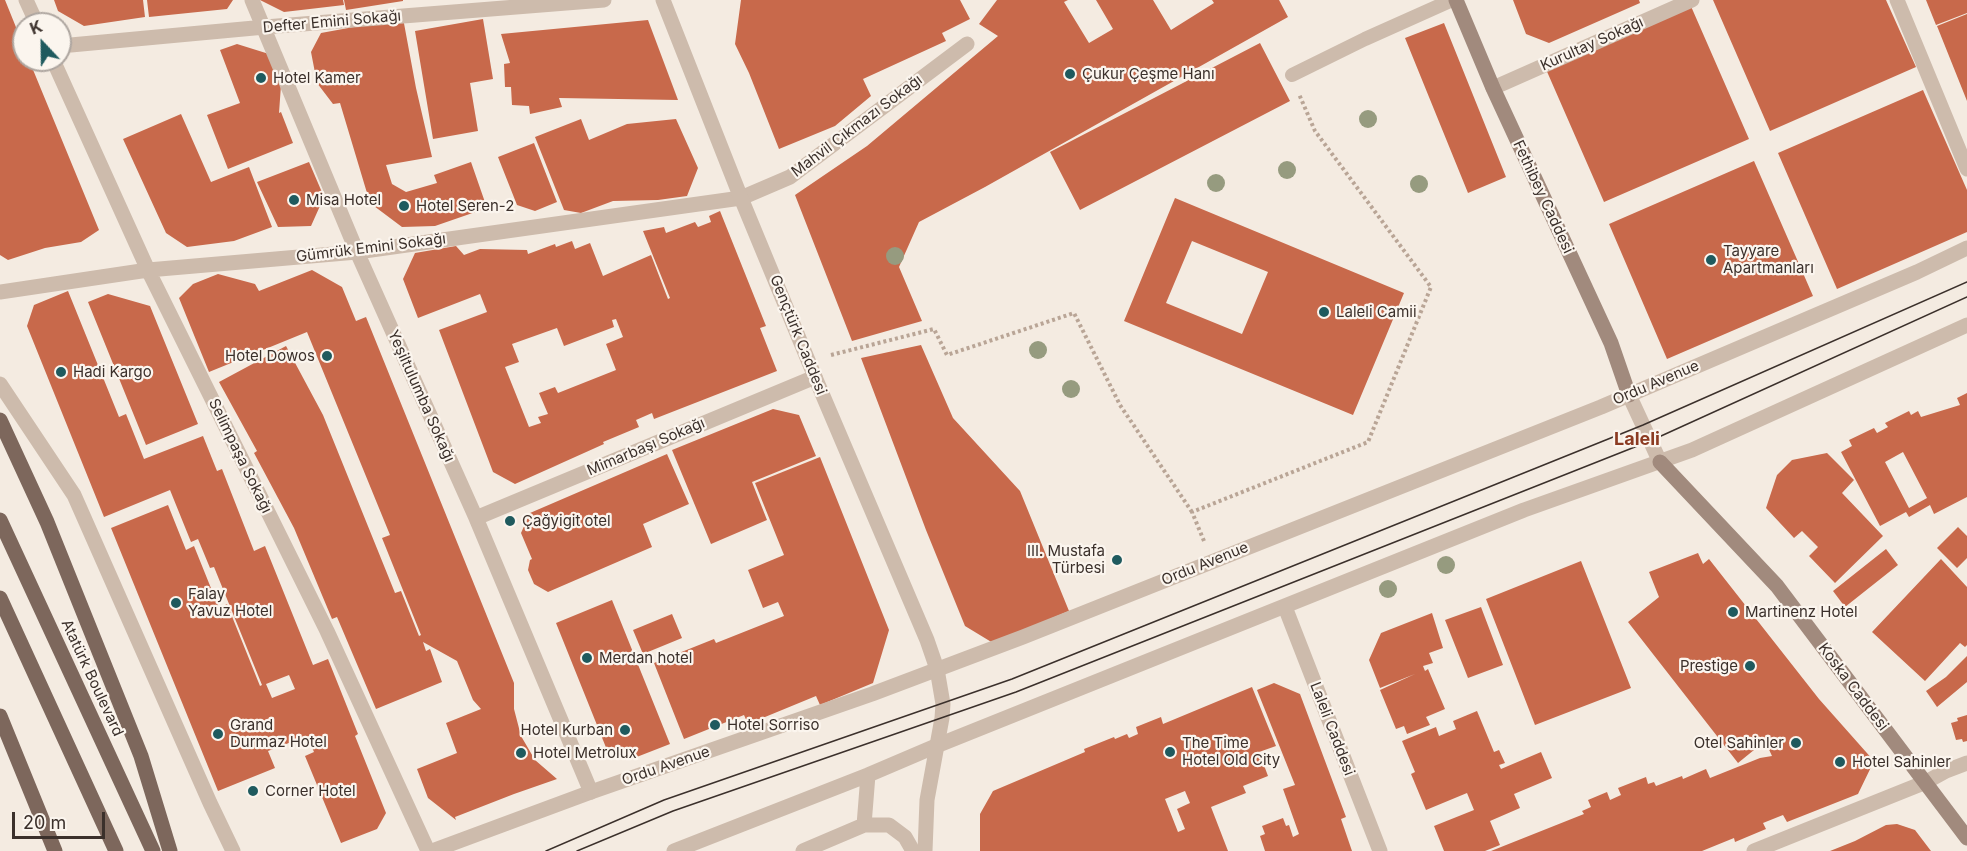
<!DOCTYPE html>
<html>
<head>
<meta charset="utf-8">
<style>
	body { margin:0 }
	#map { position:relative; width:1967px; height:851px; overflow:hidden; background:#f4ebe1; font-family:Inter,sans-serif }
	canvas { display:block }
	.north { position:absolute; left:12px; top:12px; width:60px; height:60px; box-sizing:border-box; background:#fbf5ee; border:2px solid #aea6a0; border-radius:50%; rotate:338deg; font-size:16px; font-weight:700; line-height:24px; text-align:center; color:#3b302b }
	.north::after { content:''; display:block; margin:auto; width:21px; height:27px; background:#1f5a5e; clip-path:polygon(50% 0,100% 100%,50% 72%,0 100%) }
	.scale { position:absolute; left:12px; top:812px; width:93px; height:27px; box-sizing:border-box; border:3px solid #3b302b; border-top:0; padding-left:8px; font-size:18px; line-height:21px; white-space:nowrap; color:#3b302b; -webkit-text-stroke:4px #fbf5ee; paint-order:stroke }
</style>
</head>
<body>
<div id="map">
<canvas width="1967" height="851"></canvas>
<div class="north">K</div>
<div class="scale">20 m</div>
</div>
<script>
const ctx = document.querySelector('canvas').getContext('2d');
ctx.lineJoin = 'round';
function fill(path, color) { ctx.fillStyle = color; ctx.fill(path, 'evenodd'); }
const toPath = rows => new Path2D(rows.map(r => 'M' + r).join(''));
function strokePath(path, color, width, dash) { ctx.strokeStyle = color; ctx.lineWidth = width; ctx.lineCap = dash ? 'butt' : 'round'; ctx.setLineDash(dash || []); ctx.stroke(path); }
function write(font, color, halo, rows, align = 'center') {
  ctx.font = font + ' Inter,sans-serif'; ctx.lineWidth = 4.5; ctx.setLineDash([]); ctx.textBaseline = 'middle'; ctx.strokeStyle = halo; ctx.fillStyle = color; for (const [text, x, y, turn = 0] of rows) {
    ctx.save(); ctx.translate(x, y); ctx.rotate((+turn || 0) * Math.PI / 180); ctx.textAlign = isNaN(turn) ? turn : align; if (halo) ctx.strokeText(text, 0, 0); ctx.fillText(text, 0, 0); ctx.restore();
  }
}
fill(toPath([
	[0,0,5,0,24,47,24,60,29,60,99,230,81,242,45,248,8,260,0,255],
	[54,0,143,0,145,17,84,26,58,11],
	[147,0,233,0,227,9,149,17],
	[260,0,343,0,344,5,284,12],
	[344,0,403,0,403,1,346,10],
	[741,0,960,0,970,19,942,33,946,41,863,79,871,96,835,126,779,149,749,73,735,44],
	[997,0,1068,0,1064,2,1089,43,1113,29,1096,0,1153,0,1171,30,1214,3,1212,0,1279,0,1288,17,985,187,919,222,899,267,922,321,852,341,795,195,867,146,998,36,979,24],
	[1513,0,1639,0,1640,3,1549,43,1526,34],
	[1713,0,1886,0,1916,67,1770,131],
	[1926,0,1967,0,1967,13,1936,25],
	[1690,4,1749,139,1604,202,1545,67],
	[1967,14,1967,101,1937,26],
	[403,18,416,88,432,157,386,165,392,184,406,192,437,183,434,175,471,162,487,208,435,226,402,227,370,203,340,103,333,104,317,83,311,52,321,33],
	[483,19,493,79,470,83,478,131,433,139,415,31],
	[648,20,678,100,559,98,562,107,530,114,529,106,512,105,511,87,505,87,504,64,510,63,501,34],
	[1444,23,1506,177,1468,193,1405,38],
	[1260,43,1290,101,1080,210,1050,152],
	[237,44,269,54,281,85,279,113,281,112,293,143,228,169,207,115,240,103,220,50],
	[1923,90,1967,190,1967,232,1837,289,1778,153],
	[181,114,211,182,249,167,272,227,234,241,187,247,166,233,123,139],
	[581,119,589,140,627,124,676,119,698,168,687,196,658,200,613,201,581,213,564,210,535,137],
	[534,143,557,202,535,211,517,205,498,157],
	[1754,161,1813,296,1667,359,1609,224],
	[309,162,324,197,311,226,278,227,257,182],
	[1175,198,1404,293,1353,415,1124,321],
	[1192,241,1268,272,1242,334,1166,303],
	[720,211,766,326,760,328,777,371,654,419,652,413,636,420,639,427,603,442,604,444,515,484,493,472,439,330,487,312,480,294,418,318,403,279,415,253,456,246,464,255,480,249,527,250,528,254,555,244,556,247,572,241,575,249,590,243,603,276,651,255,668,299,670,298,643,231,664,227,666,233,695,222,698,227,711,222,709,216],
	[616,319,623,337,606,344,616,370,558,393,555,387,539,393,548,414,538,417,541,423,529,427,505,367,519,362,512,344,557,328,564,346,614,327,612,320],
	[312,270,342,287,356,321,366,317,514,683,514,709,521,736,535,760,557,779,514,794,455,817,456,820,428,798,417,769,457,753,446,723,481,709,473,700,457,661,423,642,426,651,430,649,442,682,376,709,337,617,332,619,294,528,254,453,257,451,219,382,286,346,323,415,395,593,401,591,419,636,421,635,382,538,390,535,307,332,209,372,179,298,193,284,218,274,255,284,259,291],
	[68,291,119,417,126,414,144,459,203,436,217,471,222,469,254,551,265,546,313,665,328,659,358,734,355,736,386,813,377,829,341,843,305,756,314,752,307,736,268,751,275,768,218,791,111,528,168,505,186,550,194,546,219,608,227,604,260,686,262,685,214,567,210,568,198,539,191,542,170,490,104,517,27,326,34,305],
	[289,675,295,689,272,698,266,684],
	[108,294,150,306,198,424,146,445,88,302],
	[921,345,953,418,1020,491,1069,611,993,643,965,626,926,530,861,358],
	[1967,393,1967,497,1934,514,1930,505,1909,517,1906,512,1880,526,1841,452,1852,446,1849,440,1874,428,1877,433,1888,427,1885,423,1909,411,1911,415,1918,411,1921,417,1960,405,1957,398],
	[1903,452,1927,498,1909,508,1885,462],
	[773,409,799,415,816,456,752,482,767,520,711,544,672,450],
	[1827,453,1854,480,1842,493,1883,536,1835,583,1809,556,1818,547,1802,531,1794,538,1766,508,1777,475,1792,460],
	[667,454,689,504,643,524,652,547,548,592,534,584,528,570,530,560,532,559,521,533,530,513],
	[820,457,889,630,873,683,820,705,816,696,748,724,744,715,684,739,654,663,714,639,716,643,784,616,778,602,763,608,748,570,784,555,755,483],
	[1958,527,1967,536,1967,558,1957,568,1937,548],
	[1886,549,1898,565,1845,607,1833,591],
	[1698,553,1703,564,1709,559,1819,699,1874,761,1858,794,1787,822,1783,815,1763,823,1766,829,1735,842,1734,838,1702,851,1491,851,1584,814,1582,811,1591,807,1588,800,1607,792,1610,800,1621,795,1618,788,1646,777,1648,784,1654,782,1656,786,1682,776,1683,779,1706,769,1710,778,1760,758,1772,756,1765,741,1738,763,1628,622,1659,597,1649,572],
	[1941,559,1967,587,1967,645,1965,647,1960,643,1925,681,1872,632],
	[1581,561,1631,688,1535,725,1486,599],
	[612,600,670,744,629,760,607,750,556,623],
	[1481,607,1503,665,1468,678,1445,620],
	[1432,613,1443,648,1429,653,1433,663,1423,666,1425,671,1428,669,1445,709,1426,717,1430,725,1407,734,1404,726,1396,729,1380,690,1415,674,1380,688,1369,660,1381,633],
	[672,614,682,638,643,654,633,630],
	[1967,656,1967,682,1937,707,1926,691,1946,677],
	[1274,683,1300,694,1346,817,1341,819,1352,851,1265,851,1260,836,1265,834,1262,826,1283,818,1286,826,1289,825,1293,837,1299,834,1283,789,1295,785,1257,690],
	[1252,687,1276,746,1259,752,1268,776,1243,786,1246,793,1211,807,1228,851,980,851,980,814,993,791,1085,752,1084,749,1114,737,1115,739,1127,734,1129,738,1138,734,1136,727,1161,717,1163,724],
	[1185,791,1190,803,1177,809,1185,829,1178,832,1165,799],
	[1477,711,1494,752,1499,750,1505,763,1499,765,1501,769,1541,752,1552,778,1514,794,1520,808,1490,821,1500,845,1485,851,1444,851,1434,826,1474,810,1467,793,1426,810,1411,774,1415,772,1402,741,1436,727,1439,736,1456,729,1453,721],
	[1967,715,1967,741,1963,742,1962,739,1956,740,1951,723,1958,721,1957,718],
	[1897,824,1915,830,1931,851,1830,851,1855,841,1886,825]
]), '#c8694b');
strokePath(toPath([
	[831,355,934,329,947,355,1074,313,1120,405,1192,512],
	[1204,541,1192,512,1368,442,1431,287,1315,131,1299,94]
]), '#b9a596', 4, [3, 3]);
strokePath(toPath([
	[1292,75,1365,39,1452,0]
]), '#cdbbac', 14);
strokePath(toPath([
	[0,384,74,495,210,803,233,851],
	[864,825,889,825,905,837,913,851],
	[432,851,591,792,872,694,1023,637,1601,407,1917,272,1967,248],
	[674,851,868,775,936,746,1524,510,1692,450,1967,325],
	[803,851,864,825,868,775]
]), '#cdbbac', 15);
strokePath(toPath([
	[26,0,37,24],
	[252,0,357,252,476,518,591,792],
	[1897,0,1967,169],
	[60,46,265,27,604,0],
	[53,60,148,270,327,631,428,851],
	[1493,88,1692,0],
	[0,292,148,270,357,252,741,198,790,177,967,44],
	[476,518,815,377],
	[1285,607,1380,851],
	[1754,851,1926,782,1946,771,1967,763]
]), '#cdbbac', 15);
strokePath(toPath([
	[663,0,741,198,815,377,927,640,937,669,943,704,942,718,927,800,925,851],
	[1629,395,1660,462]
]), '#cdbbac', 15);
strokePath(toPath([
	[1456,0,1493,88,1611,343,1629,395],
	[1660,462,1777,586,1967,838]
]), '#a18a7d', 15);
strokePath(toPath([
	[0,420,47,522,141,756,170,851],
	[0,520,153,851],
	[0,598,116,851],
	[0,716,55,851]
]), '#7d675c', 15);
strokePath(toPath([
	[546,851,664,800,1012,679,1643,425,1967,282],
	[577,851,673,811,1016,692,1650,441,1967,297]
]), '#3b302b', 1.5);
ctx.fillStyle = '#969b7f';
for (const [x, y] of [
	[1368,119],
	[1287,170],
	[1216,183],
	[1419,184],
	[895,256],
	[1038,350],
	[1071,389],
	[1446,565],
	[1388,589]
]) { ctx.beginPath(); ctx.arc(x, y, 9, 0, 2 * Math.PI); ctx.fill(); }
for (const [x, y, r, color] of [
	[1070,74,6,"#1f5a5e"],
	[261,78,6,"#1f5a5e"],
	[294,200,6,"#1f5a5e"],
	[404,206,6,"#1f5a5e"],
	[1711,260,6,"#1f5a5e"],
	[1324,312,6,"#1f5a5e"],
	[327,356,6,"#1f5a5e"],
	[61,372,6,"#1f5a5e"],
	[510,521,6,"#1f5a5e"],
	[1117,560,6,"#1f5a5e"],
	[176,603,6,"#1f5a5e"],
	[1733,612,6,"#1f5a5e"],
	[587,658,6,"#1f5a5e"],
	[1750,666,6,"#1f5a5e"],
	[715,725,6,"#1f5a5e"],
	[625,730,6,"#1f5a5e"],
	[218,734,6,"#1f5a5e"],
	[1796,743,6,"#1f5a5e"],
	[1170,752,6,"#1f5a5e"],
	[521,753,6,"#1f5a5e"],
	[1840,762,6,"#1f5a5e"],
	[253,791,6,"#1f5a5e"]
]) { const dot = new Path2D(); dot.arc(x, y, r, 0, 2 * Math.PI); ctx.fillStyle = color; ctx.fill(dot); strokePath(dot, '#fbf5ee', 2); }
write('15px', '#3b302b', '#fbf5ee', [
	["Defter Emini Sokağı",332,22,-5],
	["Kurultay Sokağı",1592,44,-24],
	["Mahvil Çıkmazı Sokağı",857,126,-37],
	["Fethibey Caddesi",1543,197,65],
	["Gümrük Emini Sokağı",371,248,-7],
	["Gençtürk Caddesi",798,335,68],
	["Ordu Avenue",1656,383,-23],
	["Yeşiltulumba Sokağı",421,396,66],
	["Mimarbaşı Sokağı",646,447,-23],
	["Selimpaşa Sokağı",240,456,64],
	["Ordu Avenue",1205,564,-22],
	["Atatürk Boulevard",92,678,65],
	["Koska Caddesi",1853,687,53],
	["Laleli Caddesi",1332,729,69],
	["Ordu Avenue",666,766,-19]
]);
write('15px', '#3b302b', '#fbf5ee', [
	["Çukur Çeşme Hanı",1082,74],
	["Hotel Kamer",273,78],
	["Misa Hotel",306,200],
	["Hotel Seren-2",416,206],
	["Tayyare",1723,251],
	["Apartmanları",1723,268],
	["Laleli Camii",1336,312],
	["Hotel Dowos",315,356,"right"],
	["Hadi Kargo",73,372],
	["Çağyigit otel",522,521],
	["III. Mustafa",1105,551,"right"],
	["Türbesi",1105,568,"right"],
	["Falay",188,594],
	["Yavuz Hotel",188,611],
	["Martinenz Hotel",1745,612],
	["Merdan hotel",599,658],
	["Prestige",1738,666,"right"],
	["Grand",230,725],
	["Durmaz Hotel",230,742],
	["Hotel Sorriso",727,725],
	["Hotel Kurban",613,730,"right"],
	["The Time",1182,743],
	["Hotel Old City",1182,760],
	["Otel Sahinler",1784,743,"right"],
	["Hotel Metrolux",533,753],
	["Hotel Sahinler",1852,762],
	["Corner Hotel",265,791]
], 'left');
write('bold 18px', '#8c3b22', '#fbf5ee', [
	["Laleli",1637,440]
]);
</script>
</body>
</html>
